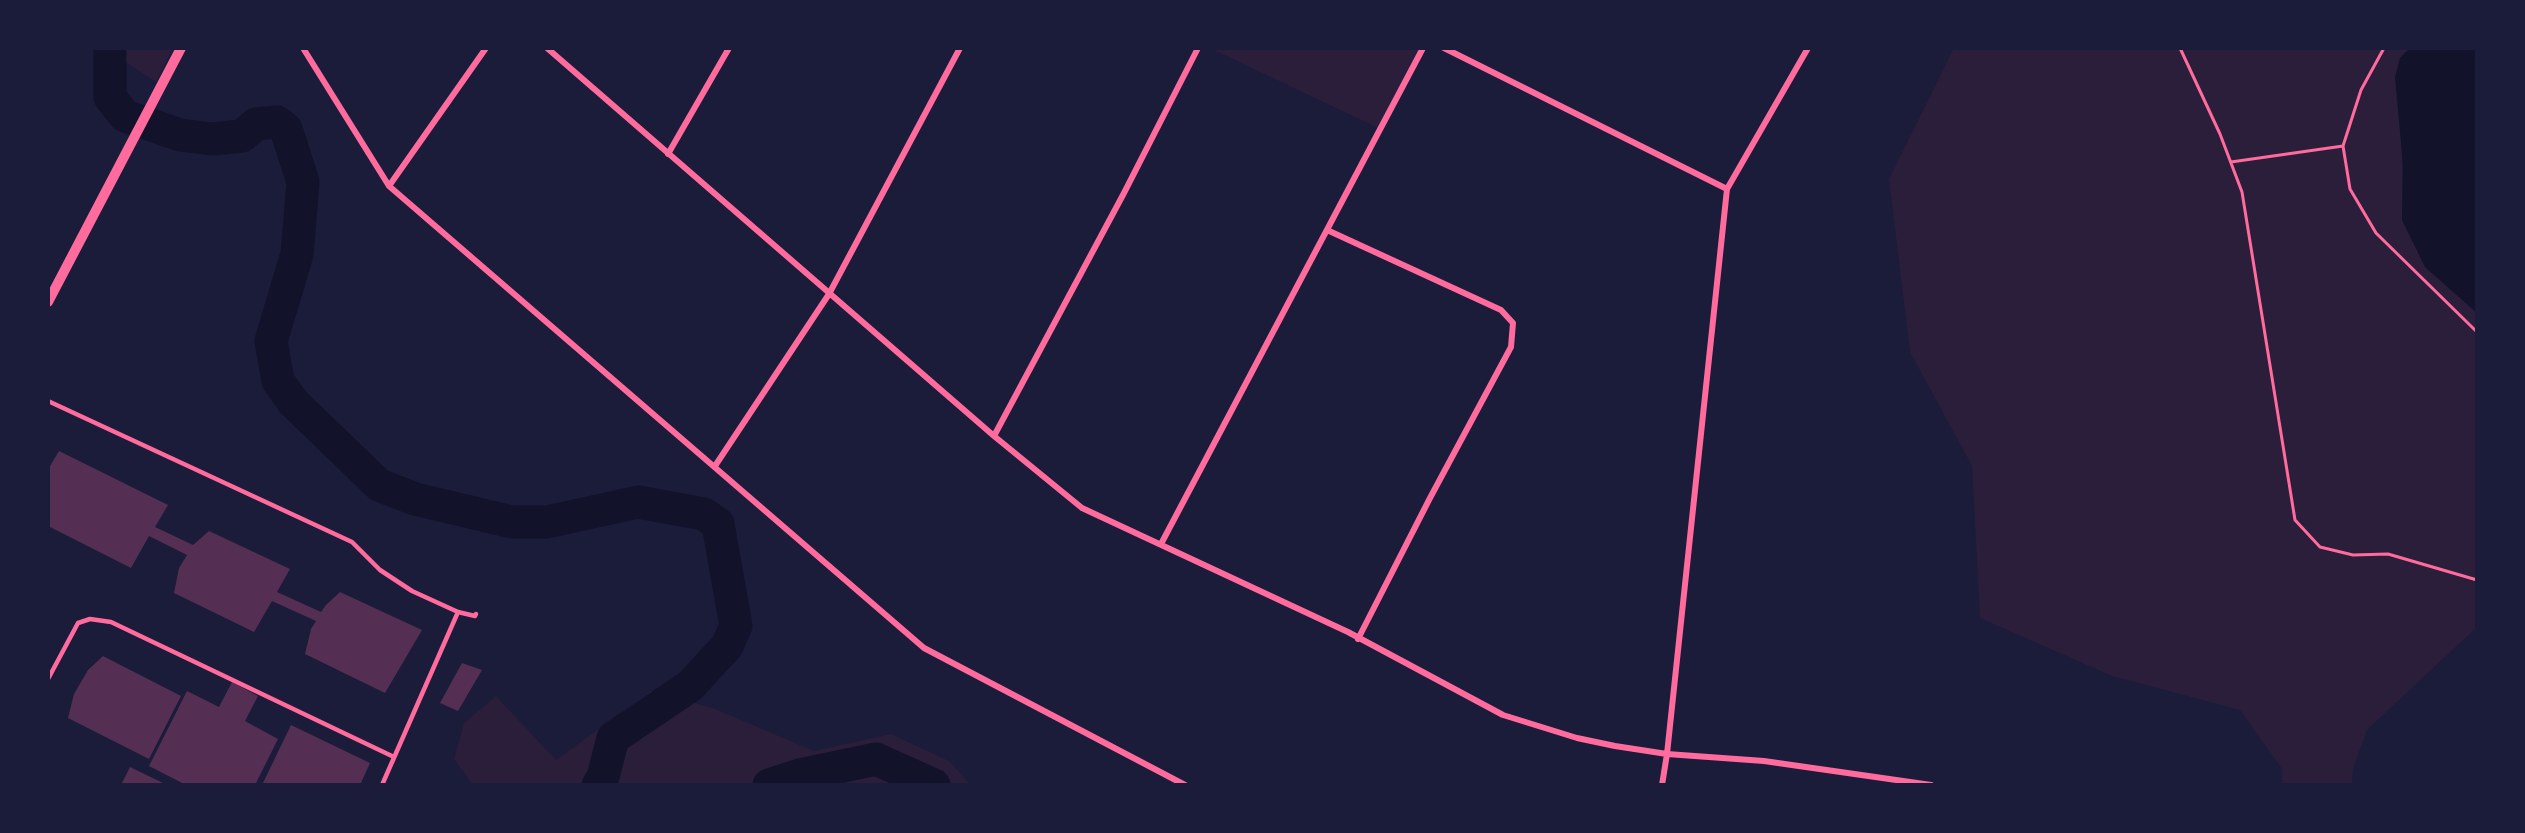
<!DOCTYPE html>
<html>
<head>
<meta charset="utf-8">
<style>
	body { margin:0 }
	#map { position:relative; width:2525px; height:833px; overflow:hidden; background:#1b1b3a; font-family:"Alegreya Sans",sans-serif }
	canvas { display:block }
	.frame { position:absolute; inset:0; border:50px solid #1b1b3a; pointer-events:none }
</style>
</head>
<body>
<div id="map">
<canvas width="2525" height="833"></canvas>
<div class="frame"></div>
</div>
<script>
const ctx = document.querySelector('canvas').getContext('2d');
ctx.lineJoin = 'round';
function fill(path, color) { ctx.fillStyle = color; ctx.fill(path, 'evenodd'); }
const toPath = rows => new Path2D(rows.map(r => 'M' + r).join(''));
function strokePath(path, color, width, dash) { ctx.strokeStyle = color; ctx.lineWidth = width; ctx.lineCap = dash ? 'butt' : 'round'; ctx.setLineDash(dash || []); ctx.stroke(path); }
fill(toPath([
	[123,48,173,48,156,82,124,61],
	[1210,48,1423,48,1380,129],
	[1954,48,2410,48,2400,58,2403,220,2425,267,2477,313,2477,627,2367,730,2353,769,2352,785,2282,785,2282,769,2240,710,2112,676,1980,618,1972,466,1910,352,1889,179],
	[651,691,713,708,814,751,891,734,949,761,971,785,473,785,454,759,464,723,496,696,556,760]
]), '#2a1e3b');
fill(toPath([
	[2410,48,2477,48,2477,313,2425,267,2402,220,2403,165,2395,77,2400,58]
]), '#12122b');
strokePath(toPath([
	[110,48,110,97,125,116,180,135,212,139,242,136,256,124,277,122,286,129,303,182,297,254,271,341,278,381,293,402,379,485,415,499,512,522,547,522,638,502,704,514,718,524,736,626,727,646,690,686,613,738,603,777,598,785],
	[769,785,800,775,876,759,934,785]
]), '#12122b', 33);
fill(toPath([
	[59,451,168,505,155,527,193,545,209,531,290,569,277,592,321,612,326,605,340,592,422,630,385,693,305,654,311,629,316,621,272,601,254,632,174,593,179,568,187,555,149,536,131,568,48,526,48,465,50,466],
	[103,656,181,696,149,759,68,718,74,694,88,670],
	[462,663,482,670,458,711,440,703],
	[232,682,258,696,245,721,278,739,255,785,186,785,149,766,187,691,219,707],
	[291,725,370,763,360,785,262,785],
	[130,767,167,785,121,785]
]), '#542f53');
strokePath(toPath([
	[2180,48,2220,134,2242,192,2295,520,2320,547,2353,555,2388,554,2477,580],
	[2384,48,2361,90,2343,146,2350,189,2376,233,2477,332],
	[2231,162,2343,146]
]), '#ff6b9d', 3);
strokePath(toPath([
	[48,401,352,542,380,570,412,591,458,612,475,616,476,614],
	[48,679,78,623,90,619,111,622,394,757],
	[382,785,458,612]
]), '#ff6b9d', 4.5);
strokePath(toPath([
	[303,48,389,186,924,648,1185,785],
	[547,48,994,436,1082,508,1348,632,1503,715,1577,738,1615,746,1667,754,1764,761,1931,785],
	[1444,48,1727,189],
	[668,154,729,48],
	[389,186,486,48],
	[1327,230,1501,310,1513,323,1511,347,1430,498,1358,639],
	[994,436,1124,193,1198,48],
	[715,466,829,294,960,48],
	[1161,544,1423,48],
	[1662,785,1667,754,1727,189,1808,48]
]), '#ff6b9d', 6);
strokePath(toPath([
	[48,302,181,48]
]), '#ff6b9d', 10);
</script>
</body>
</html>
